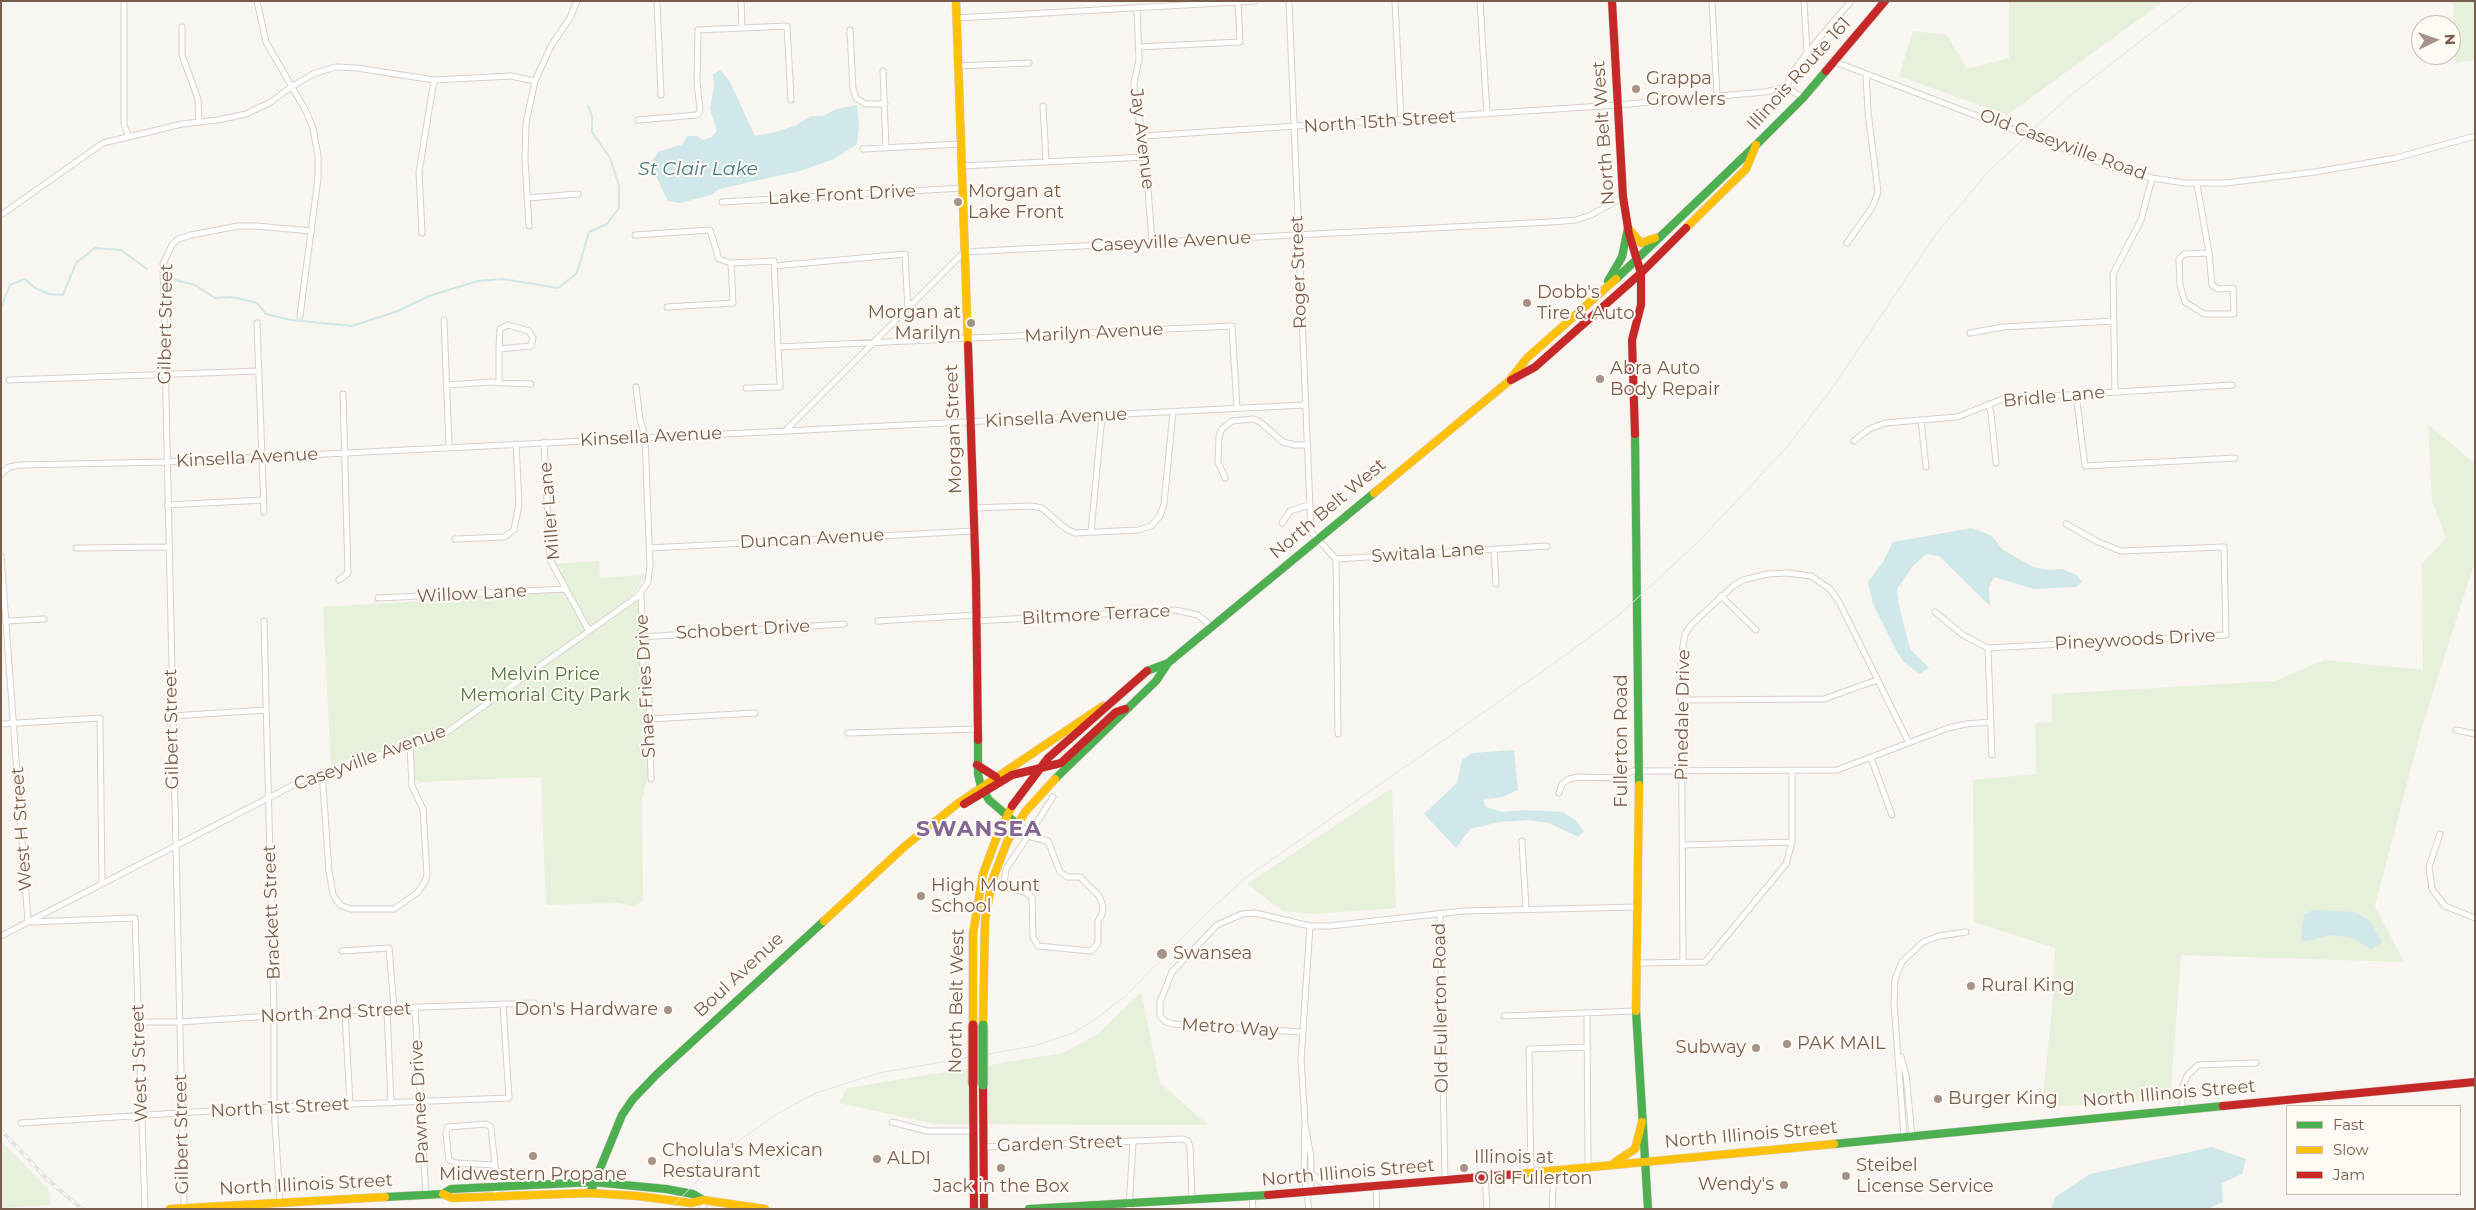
<!DOCTYPE html>
<html>
<head>
<meta charset="utf-8">
<style>
	body { margin:0 }
	#map { position:relative; width:2476px; height:1210px; overflow:hidden; background:#f9f5f0; font-family:Montserrat,sans-serif }
	canvas { display:block }
	.frame { position:absolute; inset:0; border:2px solid #7a5c4d; pointer-events:none }
	.legend { position:absolute; left:2286px; top:1105px; width:175px; height:90px; box-sizing:border-box; background:#fffaf3; border:1px solid #cabbb1; margin:0; padding:6px 9px; list-style:none; font-size:15px; color:#7a5c4d }
	.legend li { display:flex; align-items:center; gap:10px; height:25px }
	.legend b { width:25px; border:1px solid #cabbb1 }
	.north { position:absolute; left:2411px; top:15px; width:50px; height:50px; box-sizing:border-box; background:#fffaf3; border:1px solid #cabbb1; border-radius:50%; rotate:87deg; font-size:14px; font-weight:700; line-height:20px; text-align:center; color:#7a5c4d }
	.north::after { content:''; display:block; margin:auto; width:18px; height:22px; background:#a69286; clip-path:polygon(50% 0,100% 100%,50% 72%,0 100%) }
</style>
</head>
<body>
<div id="map">
<canvas width="2476" height="1210"></canvas>
<div class="frame"></div>
<ul class="legend">
<li><b style="height:6px;background:#4caf50"></b>Fast</li>
<li><b style="height:6px;background:#ffc107"></b>Slow</li>
<li><b style="height:6px;background:#c62828"></b>Jam</li>
</ul>
<div class="north">N</div>
</div>
<script>
const ctx = document.querySelector('canvas').getContext('2d');
ctx.lineJoin = 'round';
function fill(path, color) { ctx.fillStyle = color; ctx.fill(path, 'evenodd'); }
const toPath = rows => new Path2D(rows.map(r => 'M' + r).join(''));
function strokePath(path, color, width, dash) { ctx.strokeStyle = color; ctx.lineWidth = width; ctx.lineCap = dash ? 'butt' : 'round'; ctx.setLineDash(dash || []); ctx.stroke(path); }
function write(font, color, halo, rows, align = 'center') {
  ctx.font = font + ' Montserrat,sans-serif'; ctx.lineWidth = 4; ctx.setLineDash([]); ctx.textBaseline = 'middle'; ctx.strokeStyle = halo; ctx.fillStyle = color; for (const [text, x, y, turn = 0] of rows) {
    ctx.save(); ctx.translate(x, y); ctx.rotate((+turn || 0) * Math.PI / 180); ctx.textAlign = isNaN(turn) ? turn : align; if (halo) ctx.strokeText(text, 0, 0); ctx.fillText(text, 0, 0); ctx.restore();
  }
}
fill(toPath([
	[2009,1,2164,1,2007,115,1899,76,1913,31,1947,35,1967,69,2009,58],
	[2453,1,2475,1,2475,60,2455,63],
	[2428,424,2475,464,2475,561,2421,730,2375,906,2404,962,2181,955,2170,1100,2042,1107,2054,989,2055,948,1974,922,1973,780,2036,774,2035,723,2052,722,2052,694,2275,681,2324,660,2423,670,2422,564,2446,538,2432,501],
	[599,561,600,578,646,575,632,596,639,606,642,670,647,717,648,773,642,800,643,900,634,907,620,903,546,905,541,777,419,782,415,779,413,740,331,765,323,607,564,592,568,590,554,564],
	[1392,788,1396,908,1314,914,1283,911,1247,884],
	[1141,992,1160,1083,1208,1125,935,1124,839,1103,847,1088,1063,1053,1098,1034],
	[1,1141,49,1190,50,1205,1,1208]
]), '#e7f0db');
fill(toPath([
	[720,70,729,80,755,136,776,132,796,125,811,116,823,116,836,109,857,105,859,126,857,144,834,159,800,171,719,189,711,195,680,203,668,201,655,174,652,161,658,152,683,144,687,136,697,136,703,140,712,137,717,131,710,109,714,86,713,74],
	[1972,528,1992,536,2003,550,2033,567,2049,570,2062,569,2077,575,2082,582,2076,587,2034,589,1994,577,1989,587,1990,606,1939,556,1926,554,1913,566,1897,589,1899,606,1910,649,1929,668,1919,674,1904,662,1897,652,1873,604,1868,582,1883,562,1893,542],
	[1514,750,1518,790,1502,797,1483,800,1486,807,1502,812,1526,810,1562,812,1575,820,1584,831,1578,837,1549,823,1528,820,1500,822,1470,829,1456,848,1424,814,1457,783,1462,760,1472,753],
	[2313,910,2355,912,2371,922,2382,942,2371,949,2352,938,2332,935,2303,942,2301,935,2304,915],
	[2212,1147,2246,1159,2242,1174,2222,1183,2223,1202,2207,1209,2051,1209,2055,1197,2090,1174]
]), '#d0e8ea');
strokePath(toPath([
	[172,279,195,285,215,298,232,297,257,303,266,314,291,320,352,326,398,311,429,296,478,281,503,279,558,288,577,273,589,232,607,224,619,208,619,186,610,158,592,132,592,116,588,106],
	[1,308,10,285,25,279,35,288,49,294,63,295,76,263,95,248,121,250,147,269]
]), '#d0e8ea', 2);
const street = toPath([
	[124,1,124,125,129,137],
	[257,1,266,42,307,113,313,128,318,156,318,178,300,316],
	[657,1,661,95],
	[741,1,742,28],
	[1289,1,1311,532,1336,559,1547,546],
	[1395,1,1401,120],
	[1480,1,1487,114],
	[1712,1,1717,96],
	[1137,7,1139,60,1134,83,1135,106,1144,136,1152,242],
	[957,18,1255,1],
	[182,27,182,55,198,99,199,122],
	[850,30,853,89,856,98,865,104,885,104],
	[1138,47,1240,42,1238,2],
	[1807,53,1851,1],
	[1835,62,2109,166,2152,178,2185,183,2226,183,2315,172,2396,158,2475,136],
	[958,66,1029,63],
	[883,71,886,148],
	[1786,87,1792,73,1807,53,1804,1],
	[1043,106,1046,161],
	[638,120,697,115,700,111,697,82,698,30,787,26,791,100],
	[1144,136,1617,105,1765,92,1786,87,1803,98],
	[863,149,961,144],
	[962,166,1146,157],
	[2197,184,2209,253,2212,285,2218,289,2233,288,2234,314,2204,314,2185,302,2180,285,2179,259,2184,254,2209,253],
	[527,198,578,194],
	[722,202,962,188],
	[1,215,103,143,182,124,218,120,246,114,271,102,291,87,315,73,336,67,357,68,434,80,511,76,535,81],
	[529,226,525,159,526,123,535,81,551,46,570,18,577,1],
	[422,233,419,172,434,80],
	[635,235,710,230,719,259,731,263,774,261,780,387,746,388],
	[1847,243,1873,206,1878,192,1868,112,1866,74],
	[774,266,905,254,908,309],
	[667,307,733,303,731,263],
	[444,320,449,447],
	[257,323,264,512],
	[508,325,529,331,533,338,531,346,499,349,500,329,508,325],
	[1970,333,2003,327,2114,321],
	[778,347,1232,326,1237,408],
	[499,349,499,383],
	[9,380,259,371],
	[447,385,491,382,531,384],
	[2115,392,2113,274,2141,220,2152,178],
	[2076,394,2085,466,2235,458],
	[1988,404,1991,413,1996,463],
	[1921,420,1926,467],
	[787,429,964,252,1550,222,1576,220,1591,215,1623,197],
	[1854,441,1869,429,1885,423,1957,417,2003,399,2232,385],
	[544,442,550,560,589,631],
	[1,474,9,467,20,465,166,462,1304,405],
	[1225,478,1218,462,1219,436,1222,429,1232,421,1253,419,1260,422,1283,442,1295,445,1306,445],
	[167,505,264,500],
	[973,508,1031,506,1042,508,1066,529,1075,533,1138,530,1151,526,1160,516,1164,504,1173,412],
	[1282,523,1290,511,1309,505],
	[1091,532,1102,416],
	[455,539,504,537,514,530,519,504,516,444],
	[76,548,168,547],
	[649,548,974,531],
	[1494,549,1496,584],
	[1,556,28,922],
	[1336,559,1338,734],
	[339,580,348,573,343,394],
	[641,593,643,668,649,697,651,779],
	[1721,596,1756,630],
	[378,598,566,589],
	[1935,612,1963,635,1988,648],
	[7,621,44,619],
	[264,621,274,1015,274,1107,280,1202],
	[878,621,976,615],
	[976,621,1175,610,1198,615,1212,627],
	[642,637,844,624],
	[1988,648,2226,635,2224,547,2121,551,2098,542,2066,524],
	[1988,648,1992,755],
	[1681,700,1824,699,1877,680],
	[172,716,266,710],
	[649,719,755,713],
	[1,724,100,718,102,884],
	[2456,730,2475,734],
	[848,733,977,729],
	[1871,758,1892,815],
	[322,772,329,871,333,894,337,901,342,906,351,909,394,909,417,893,425,882,427,875,423,809,412,786,410,746],
	[1559,793,1562,784,1569,779,1578,777,1617,778,1633,771,1837,770,1948,728,1966,724,1991,722],
	[1017,824,1030,833,1031,837,1048,841,1060,872,1067,877,1080,877,1099,896,1103,906,1102,915,1098,921,1098,943,1091,951,1038,946,1033,937,1032,897,1025,892,1008,888,1004,883,1006,869,1030,833,1053,797],
	[2440,834,2429,867,2432,889,2445,906,2475,918],
	[1522,841,1526,909],
	[1682,845,1792,842],
	[1440,913,1445,1181],
	[31,922,135,918,145,1209],
	[1,936,307,778,444,734,637,597,648,582,650,566,645,437,640,419,636,387],
	[342,951,389,948,394,1008],
	[1683,962,1681,659,1685,634,1692,624,1733,586,1743,580,1768,574,1787,573,1811,576,1830,589,1839,602,1909,743],
	[1637,963,1705,962,1786,864,1792,842,1792,771],
	[415,1008,426,1195],
	[387,1010,391,1103],
	[345,1011,350,1105],
	[1587,1013,1588,1167],
	[1504,1016,1636,1011],
	[138,1022,179,1022,394,1008,534,1003],
	[1302,1032,1173,1024,1166,1022,1160,1016,1160,1002,1172,972,1217,925,1242,914,1255,913,1310,926,1330,926,1463,911,1638,907],
	[1901,1057,1906,1075,1912,1136],
	[2182,1110,2182,1089,2187,1076,2198,1065,2256,1063],
	[892,1122,927,1131,973,1131],
	[21,1123,274,1107,509,1098,503,1004],
	[486,1124,491,1127,495,1165,456,1163,449,1160,446,1133,448,1127,486,1124],
	[1305,1125,1311,1157,1311,1187,1309,1193],
	[1904,1137,1894,1003,1895,979,1902,962,1923,942,1939,936,1966,932],
	[983,1147,1183,1139,1188,1141,1190,1147,1192,1201],
	[495,1165,496,1196],
	[1531,1172,1529,1049,1588,1047],
	[1311,1173,1321,1182,1337,1188],
	[1485,1177,1487,1209],
	[1376,1188,1377,1209],
	[1252,1197,1253,1209],
	[184,1208,163,264,172,245,178,239,191,235,238,226,256,226,312,231],
	[702,1209,706,1200],
	[1129,1209,1133,1142],
	[1309,1209,1304,1176,1305,1121,1301,1060,1310,926],
	[1552,1209,1554,1170]
]);
const fast = toPath([
	[1616,279,1756,145,1803,98,1826,71],
	[1608,281,1622,257,1628,228],
	[1635,434,1639,785],
	[1147,671,1168,663,1374,493],
	[978,740,978,774,981,787,989,800,1017,824],
	[1055,779,1156,681,1168,663],
	[1636,1011,1648,1209],
	[1834,1144,2223,1106],
	[590,1193,622,1115,633,1099,657,1074,824,921],
	[385,1197,443,1194,451,1189,593,1182,666,1189,693,1194,703,1200],
	[1029,1209,1268,1195]
]);
const slow = toPath([
	[956,1,968,345],
	[1628,228,1641,243,1655,238],
	[1686,228,1746,169,1756,145],
	[1374,493,1509,381,1527,358,1616,279],
	[824,921,904,847,957,804,1103,706],
	[1636,1011,1639,785],
	[973,1025,973,933,983,874,996,839,1012,806],
	[983,1025,985,920,992,881,1007,842,1025,812,1055,779],
	[1615,1162,1635,1149,1642,1122],
	[1518,1174,1834,1144],
	[443,1194,452,1198,590,1193,638,1196,691,1203,703,1200,765,1209],
	[170,1209,385,1197]
]);
const jam = toPath([
	[1612,1,1623,197,1629,234,1641,273,1641,305,1632,340,1635,434],
	[1826,71,1885,1],
	[968,345,976,580,978,740],
	[1511,380,1535,367,1641,273,1686,228],
	[977,765,996,777],
	[964,804,1012,775,1061,763,1116,712,1125,709],
	[1012,806,1048,758,1147,671],
	[973,1084,974,1209],
	[983,1085,984,1209],
	[2223,1106,2475,1082],
	[1268,1195,1518,1174]
]);
strokePath(street, '#d7d1cb', 7);
strokePath(fast, '#d9d2cb', 9);
strokePath(slow, '#d9d2cb', 9);
strokePath(jam, '#d9d2cb', 9);
strokePath(street, '#fefefd', 5);
strokePath(fast, '#4caf50', 8);
strokePath(slow, '#ffc107', 8);
strokePath(jam, '#c62828', 8);
strokePath(toPath([
	[669,1209,741,1139,780,1112,816,1093,879,1073,1034,1046,1073,1033,1096,1019,1124,997,1209,911,1248,876,1556,662,1619,615,1700,540,1788,446,1836,383,1935,235,1988,172,2068,97,2193,1]
]), '#e6e3e7', 1);
const rail = toPath([
	[1,1130,47,1179,82,1209]
]);
strokePath(rail, '#e6e3e7', 4);
strokePath(rail, '#fffaf3', 2, [5.5]);
const fastBridge = toPath([
	[983,1025,983,1085]
]);
const jamBridge = toPath([
	[973,1025,973,1084]
]);
strokePath(fastBridge, '#dad1cc', 11, []);
strokePath(jamBridge, '#dad1cc', 11, []);
strokePath(fastBridge, '#4caf50', 9);
strokePath(jamBridge, '#c62828', 9);
for (const [x, y, r, color] of [
	[1636,89,5,"#a69286"],
	[958,202,5,"#a69286"],
	[1527,303,5,"#a69286"],
	[971,323,5,"#a69286"],
	[1600,379,5,"#a69286"],
	[921,896,5,"#a69286"],
	[1162,954,6,"#a69286"],
	[1971,986,5,"#a69286"],
	[668,1010,5,"#a69286"],
	[1787,1044,5,"#a69286"],
	[1756,1048,5,"#a69286"],
	[1938,1099,5,"#a69286"],
	[533,1156,5,"#a69286"],
	[877,1159,5,"#a69286"],
	[652,1161,5,"#a69286"],
	[1001,1168,5,"#a69286"],
	[1464,1168,5,"#a69286"],
	[1846,1176,5,"#a69286"],
	[1784,1185,5,"#a69286"]
]) { const dot = new Path2D(); dot.arc(x, y, r, 0, 2 * Math.PI); ctx.fillStyle = color; ctx.fill(dot); strokePath(dot, '#fffaf3', 2); }
write('18px', '#7a5c4d', '#fffaf3', [
	["Illinois Route 161",1799,74,-48],
	["North 15th Street",1380,122,-4],
	["North Belt West",1604,133,-94],
	["Jay Avenue",1142,139,83],
	["Old Caseyville Road",2063,145,20],
	["Lake Front Drive",842,195,-3],
	["Caseyville Avenue",1171,242,-3],
	["Roger Street",1299,272,-92],
	["Gilbert Street",166,324,-89],
	["Marilyn Avenue",1094,333,-3],
	["Bridle Lane",2054,397,-5],
	["Kinsella Avenue",1056,418,-3],
	["Morgan Street",954,429,-92],
	["Kinsella Avenue",651,437,-3],
	["Kinsella Avenue",247,458,-3],
	["North Belt West",1328,509,-40],
	["Miller Lane",550,511,-95],
	["Duncan Avenue",812,539,-3],
	["Switala Lane",1428,553,-4],
	["Willow Lane",472,594,-3],
	["Biltmore Terrace",1096,615,-3],
	["Schobert Drive",743,630,-3],
	["Pineywoods Drive",2135,640,-3],
	["Shae Fries Drive",646,686,-93],
	["Pinedale Drive",1683,715,-89],
	["Gilbert Street",172,729,-91],
	["Fullerton Road",1622,741,-90],
	["Caseyville Avenue",370,758,-20],
	["West H Street",22,829,-94],
	["Brackett Street",272,912,-92],
	["Boul Avenue",739,975,-43],
	["North Belt West",957,1001,-89],
	["Old Fullerton Road",1441,1008,-91],
	["North 2nd Street",336,1013,-3],
	["Metro Way",1230,1028,4],
	["West J Street",140,1063,-92],
	["North Illinois Street",2169,1094,-5],
	["Pawnee Drive",420,1102,-93],
	["North 1st Street",280,1108,-3],
	["Gilbert Street",182,1134,-91],
	["North Illinois Street",1751,1135,-5],
	["Garden Street",1060,1144,-2],
	["North Illinois Street",1348,1173,-5],
	["North Illinois Street",306,1185,-3]
]);
write('18px', '#7a5c4d', '#fffaf3', [
	["Grappa",1646,79],
	["Growlers",1646,100],
	["Morgan at",968,192],
	["Lake Front",968,213],
	["Dobb's",1537,293],
	["Tire & Auto",1537,314],
	["Morgan at",961,313,"right"],
	["Marilyn",961,334,"right"],
	["Abra Auto",1610,369],
	["Body Repair",1610,390],
	["High Mount",931,886],
	["School",931,907],
	["Swansea",1173,954],
	["Rural King",1981,986],
	["Don's Hardware",658,1010,"right"],
	["PAK MAIL",1797,1044],
	["Subway",1746,1048,"right"],
	["Burger King",1948,1099],
	["Cholula's Mexican",662,1151],
	["Restaurant",662,1172],
	["Illinois at",1474,1158],
	["Old Fullerton",1474,1179],
	["ALDI",887,1159],
	["Steibel",1856,1166],
	["License Service",1856,1187],
	["Midwestern Propane",533,1175,"center"],
	["Wendy's",1774,1185,"right"],
	["Jack in the Box",1001,1187,"center"]
], 'left');
write('18px', '#537a41', '#fffaf3', [
	["Melvin Price",545,675],
	["Memorial City Park",545,696]
]);
write('italic 19px', '#437c86', '#fffaf3', [
	["St Clair Lake",698,169]
]);
ctx.letterSpacing = '1px';
write('bold 22px', '#846695', '#fffaf3', [
	["SWANSEA",979,830]
]);
ctx.letterSpacing = '0px';
</script>
</body>
</html>
